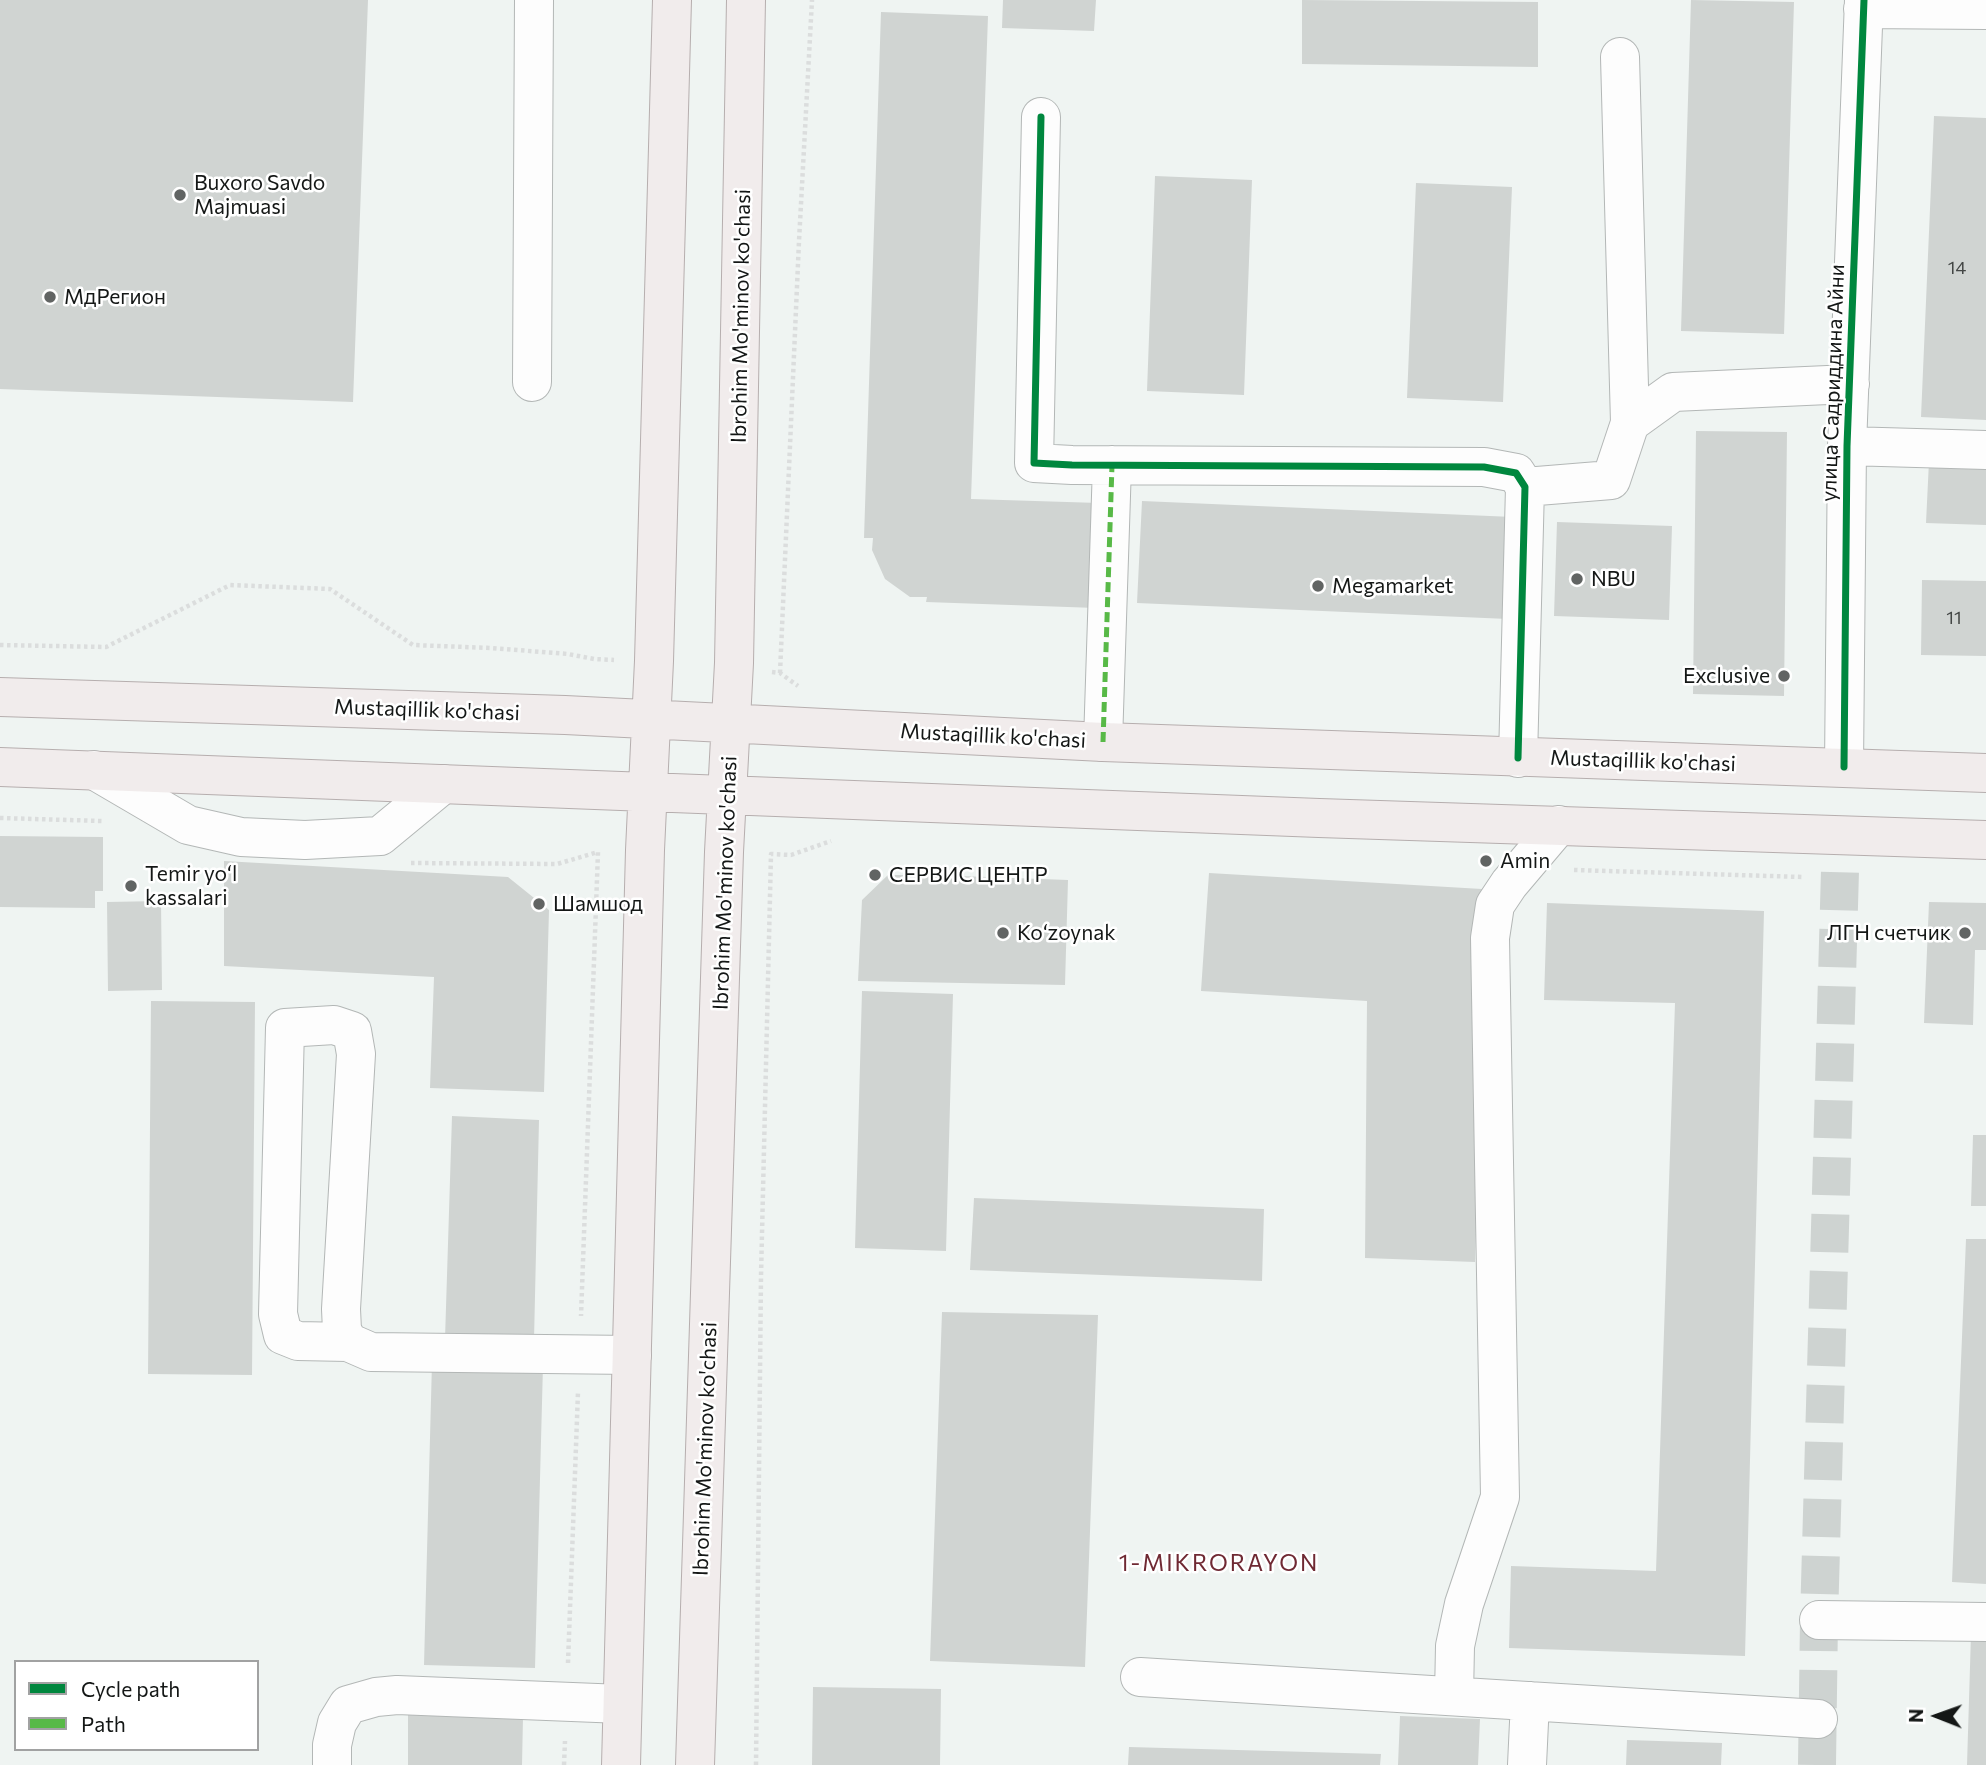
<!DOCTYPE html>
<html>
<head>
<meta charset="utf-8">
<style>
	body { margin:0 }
	#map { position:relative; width:1986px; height:1765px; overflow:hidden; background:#eff4f2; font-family:Commissioner,sans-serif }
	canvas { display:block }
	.legend { position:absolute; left:14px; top:1660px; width:245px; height:91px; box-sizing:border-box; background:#fff; border:2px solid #a1a2a2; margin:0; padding:9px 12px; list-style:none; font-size:21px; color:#141716 }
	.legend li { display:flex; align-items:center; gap:14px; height:35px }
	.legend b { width:35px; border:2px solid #a1a2a2 }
	.north { position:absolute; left:1902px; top:1681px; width:70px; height:70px; -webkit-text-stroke:5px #fff; paint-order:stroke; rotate:271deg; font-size:19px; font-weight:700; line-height:28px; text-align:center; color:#141716 }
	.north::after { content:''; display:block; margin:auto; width:24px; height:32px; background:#141716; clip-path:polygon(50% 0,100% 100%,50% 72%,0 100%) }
</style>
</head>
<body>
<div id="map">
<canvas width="1986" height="1765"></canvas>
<ul class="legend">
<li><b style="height:9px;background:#00873e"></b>Cycle path</li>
<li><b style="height:9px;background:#58b947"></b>Path</li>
</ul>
<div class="north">N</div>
</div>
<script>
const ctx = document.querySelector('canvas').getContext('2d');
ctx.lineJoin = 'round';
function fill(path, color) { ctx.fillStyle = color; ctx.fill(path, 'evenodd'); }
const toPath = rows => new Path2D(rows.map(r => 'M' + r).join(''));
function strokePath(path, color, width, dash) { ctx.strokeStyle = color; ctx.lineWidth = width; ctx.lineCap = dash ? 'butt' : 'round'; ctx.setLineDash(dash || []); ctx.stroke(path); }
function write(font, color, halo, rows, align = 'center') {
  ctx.font = font + ' Commissioner,sans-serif'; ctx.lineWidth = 5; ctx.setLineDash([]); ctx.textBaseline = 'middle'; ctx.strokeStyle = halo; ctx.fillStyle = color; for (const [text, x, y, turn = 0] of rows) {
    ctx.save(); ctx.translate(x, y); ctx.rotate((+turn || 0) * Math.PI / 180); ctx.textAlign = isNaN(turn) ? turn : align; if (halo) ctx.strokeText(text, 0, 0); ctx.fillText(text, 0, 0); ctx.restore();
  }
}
fill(toPath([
	[0,0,368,0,353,402,0,389],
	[1003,0,1096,0,1094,31,1002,28],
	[1302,0,1538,2,1538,67,1302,64],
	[1691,0,1794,2,1784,334,1681,331],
	[881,12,988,16,971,499,1099,503,1096,608,926,602,927,597,910,597,885,579,872,550,873,538,864,538],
	[1934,116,1986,118,1986,420,1921,417],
	[1155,176,1252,180,1244,395,1147,391],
	[1416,183,1512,187,1503,402,1407,398],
	[1696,431,1787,432,1784,696,1693,694],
	[1929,461,1986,464,1986,525,1926,523],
	[1142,501,1513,517,1508,619,1137,603],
	[1557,522,1672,526,1669,620,1554,616],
	[1922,580,1986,581,1986,656,1921,655],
	[0,836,103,837,103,891,95,891,95,908,0,907],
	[224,861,508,877,549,910,544,1092,430,1088,434,977,224,966],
	[1209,873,1482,889,1475,1262,1365,1258,1367,1001,1201,991],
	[888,875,933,875,1068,880,1065,985,858,981,862,900],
	[161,901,162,990,108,991,107,902],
	[1929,902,1986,903,1986,950,1975,950,1973,1025,1924,1023],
	[1547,903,1764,911,1745,1656,1509,1648,1511,1566,1656,1571,1675,1003,1544,1000],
	[862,991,953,994,946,1251,855,1248],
	[151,1001,255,1002,252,1375,148,1374],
	[452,1116,539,1120,534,1340,445,1339],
	[1973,1135,1986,1135,1986,1206,1971,1206],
	[974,1198,1264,1209,1262,1281,970,1270],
	[1966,1239,1986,1239,1986,1584,1952,1582],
	[942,1312,1098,1315,1085,1667,930,1661],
	[432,1362,543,1365,535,1668,424,1665],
	[1971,1634,1986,1634,1986,1765,1967,1765],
	[813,1687,941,1689,940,1765,812,1765],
	[408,1715,523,1717,522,1765,408,1765],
	[1400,1716,1480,1719,1478,1765,1398,1765],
	[1627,1740,1722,1743,1721,1765,1626,1765],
	[1129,1747,1381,1754,1380,1765,1128,1765]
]), '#d0d4d2');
strokePath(toPath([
	[1817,1765,1819,1620,1841,835]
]), '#ced3d1', 38, [38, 19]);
const minor = toPath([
	[1863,9,1986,10],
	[1620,57,1630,423],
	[1041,117,1034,463,1072,465,1484,467,1516,473,1525,487,1518,758],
	[532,382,534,0],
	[1847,446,1986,450],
	[1525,487,1611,480,1630,423,1673,392,1850,384],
	[1103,742,1112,465],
	[1844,767,1847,446,1864,0],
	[94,770,188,825,241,837,305,840,380,836,443,784],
	[348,1342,298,1341,283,1335,278,1314,285,1028,334,1025,352,1031,356,1054,341,1309,342,1330,348,1342,371,1352,632,1355],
	[1819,1620,1986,1622],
	[1140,1677,1818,1719],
	[1454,1696,1455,1646,1464,1604,1500,1497,1490,938,1495,905,1509,884,1559,825],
	[332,1765,332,1745,337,1723,348,1705,376,1697,397,1695,622,1704],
	[1527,1765,1530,1701]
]);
const major = toPath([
	[0,697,565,715,1103,742,1986,773],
	[0,767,1319,818,1986,840],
	[621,1765,645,850,654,661,672,0],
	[695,1765,724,852,734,663,746,0]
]);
strokePath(minor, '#b3b7b6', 40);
strokePath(major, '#b6aeae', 40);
strokePath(toPath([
	[0,645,106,647,230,585,330,589,413,645,491,648,568,654,594,659,614,660],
	[772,672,780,673,798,686],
	[780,673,799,241,812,0],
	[0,818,102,821],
	[411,863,557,864,598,852,581,1316],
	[1574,870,1803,877],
	[568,1663,578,1392],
	[564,1765,565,1741],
	[756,1765,761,1276,771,854,791,855,831,841]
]), '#dbdddd', 4.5, [3.5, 3.5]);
strokePath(minor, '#fdfdfd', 38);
strokePath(major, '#f1ecec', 38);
strokePath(toPath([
	[1103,742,1112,465]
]), '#58b947', 5, [10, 5]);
strokePath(toPath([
	[1041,117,1034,463,1072,465,1484,467,1516,473,1525,487,1518,758],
	[1844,767,1847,446,1864,0]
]), '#00873e', 7);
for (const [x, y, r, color] of [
	[180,195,7,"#616463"],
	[50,297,7,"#616463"],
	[1577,579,7,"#616463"],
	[1318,586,7,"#616463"],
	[1784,676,7,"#616463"],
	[1486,861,7,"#616463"],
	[875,875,7,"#616463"],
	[131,886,7,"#616463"],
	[539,904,7,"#616463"],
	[1003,933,7,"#616463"],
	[1965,933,7,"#616463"]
]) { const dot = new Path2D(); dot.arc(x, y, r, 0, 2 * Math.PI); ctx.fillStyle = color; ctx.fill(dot); strokePath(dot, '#fff', 2.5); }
write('18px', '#434645', null, [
	["14",1957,268],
	["11",1954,618]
]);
write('21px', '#141716', '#fff', [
	["Buxoro Savdo",194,183],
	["Majmuasi",194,207],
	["МдРегион",64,297],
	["NBU",1591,579],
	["Megamarket",1332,586],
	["Exclusive",1770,676,"right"],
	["Amin",1500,861],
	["Temir yoʻl",145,874],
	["kassalari",145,898],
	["СЕРВИС ЦЕНТР",889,875],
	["Шамшод",553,904],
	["Koʻzoynak",1017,933],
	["ЛГН счетчик",1951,933,"right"]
], 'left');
write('21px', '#141716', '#fff', [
	["Ibrohim Mo'minov ko'chasi",741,316,-89],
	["улица Садриддина Айни",1833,383,-88],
	["Mustaqillik ko'chasi",427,710,2],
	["Mustaqillik ko'chasi",993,736,3],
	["Mustaqillik ko'chasi",1643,761,2],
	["Ibrohim Mo'minov ko'chasi",725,883,-88],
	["Ibrohim Mo'minov ko'chasi",705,1449,-88]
]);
ctx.letterSpacing = '2px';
write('23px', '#6f2933', '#fff', [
	["1-MIKRORAYON",1219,1563]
]);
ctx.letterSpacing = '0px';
</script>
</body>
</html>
